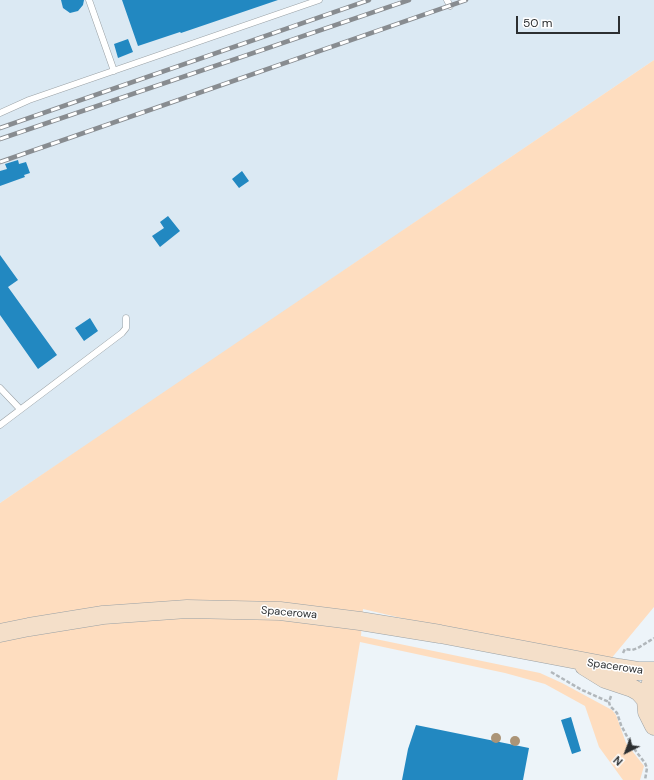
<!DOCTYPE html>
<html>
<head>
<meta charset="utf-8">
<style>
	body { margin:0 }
	#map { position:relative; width:654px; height:780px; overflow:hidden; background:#edf4f9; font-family:"DM Sans",sans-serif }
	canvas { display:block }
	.north { position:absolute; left:606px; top:732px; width:40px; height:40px; -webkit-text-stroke:3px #fff; paint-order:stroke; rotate:222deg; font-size:11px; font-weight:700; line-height:16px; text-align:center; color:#2c2f31 }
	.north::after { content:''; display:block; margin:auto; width:14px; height:18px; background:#2c2f31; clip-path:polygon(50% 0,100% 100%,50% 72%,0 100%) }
	.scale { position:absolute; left:516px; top:16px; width:104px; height:18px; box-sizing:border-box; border:2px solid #2c2f31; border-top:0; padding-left:5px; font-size:12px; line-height:14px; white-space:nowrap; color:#2c2f31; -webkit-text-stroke:3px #fff; paint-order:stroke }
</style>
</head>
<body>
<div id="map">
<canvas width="654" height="780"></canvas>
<div class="north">N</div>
<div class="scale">50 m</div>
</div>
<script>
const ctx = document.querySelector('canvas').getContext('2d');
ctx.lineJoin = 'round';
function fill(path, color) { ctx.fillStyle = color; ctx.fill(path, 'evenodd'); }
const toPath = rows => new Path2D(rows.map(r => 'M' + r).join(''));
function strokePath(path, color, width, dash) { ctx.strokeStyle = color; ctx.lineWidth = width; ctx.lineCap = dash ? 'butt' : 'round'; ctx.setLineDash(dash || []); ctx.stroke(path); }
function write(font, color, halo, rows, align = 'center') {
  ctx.font = font + ' "DM Sans",sans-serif'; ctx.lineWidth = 3; ctx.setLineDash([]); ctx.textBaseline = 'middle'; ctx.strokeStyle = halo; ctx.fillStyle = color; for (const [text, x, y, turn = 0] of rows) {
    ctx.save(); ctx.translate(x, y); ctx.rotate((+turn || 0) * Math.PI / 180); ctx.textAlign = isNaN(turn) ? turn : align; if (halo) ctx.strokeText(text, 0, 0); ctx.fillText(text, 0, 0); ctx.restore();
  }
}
fill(toPath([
	[0,0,654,0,654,60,402,231,399,244,391,246,381,245,211,362,0,503]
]), '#dbe9f3');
fill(toPath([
	[654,60,654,607,605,666,363,609,361,636,540,673,562,683,612,710,616,715,626,743,644,766,640,780,623,780,599,747,585,706,545,684,505,673,360,642,337,780,0,780,0,503]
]), '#feddbf');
fill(toPath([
	[61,0,84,0,83,5,78,11,70,13,63,8],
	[122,0,278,0,181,33,180,32,138,46],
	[128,39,133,52,118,58,114,44],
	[18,160,19,164,26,162,30,173,24,175,25,177,0,186,0,171,7,169,5,164],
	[242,171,249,181,239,188,232,179],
	[168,216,180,231,160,247,152,236,164,228,160,222],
	[0,255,18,280,8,287,57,355,38,369,0,315],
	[90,318,98,331,84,341,75,328],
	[571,717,581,751,572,754,561,720],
	[416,725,529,748,523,780,402,780,408,749]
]), '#2288c1');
const lane = toPath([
	[89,0,114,71],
	[447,0,450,6],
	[0,113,29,100,319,0],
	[0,388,20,409],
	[0,425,122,333,126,328,126,318]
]);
const secondary = toPath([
	[0,633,29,627,103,615,187,609,280,611,360,621,440,634,619,668,638,671,654,671],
	[584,666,605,679,632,688,639,692,646,700],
	[654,676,652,679,646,700,647,712,654,726]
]);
strokePath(lane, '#9aa1a5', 7);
strokePath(secondary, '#9aa1a5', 19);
strokePath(toPath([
	[623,653,625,649,632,650,638,648,654,638],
	[551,672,582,690,609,702],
	[611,696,609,702,610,706,617,713,621,725,632,746,645,763,647,768,645,780]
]), '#b1b7bb', 2.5, [4, 2]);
strokePath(lane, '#fff', 6);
strokePath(secondary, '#f4dfc9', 18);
const rail = toPath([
	[0,128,369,0],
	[0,139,409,0],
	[0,162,466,0]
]);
strokePath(rail, '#888c90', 4.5);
strokePath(rail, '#fff', 3, [9]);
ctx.fillStyle = '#ab9477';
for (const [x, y] of [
	[496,738],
	[515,741]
]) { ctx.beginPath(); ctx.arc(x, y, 5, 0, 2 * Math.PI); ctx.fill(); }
write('11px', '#2c2f31', '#fff', [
	["Spacerowa",289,613,5],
	["Spacerowa",615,667,8]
]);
</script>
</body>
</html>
